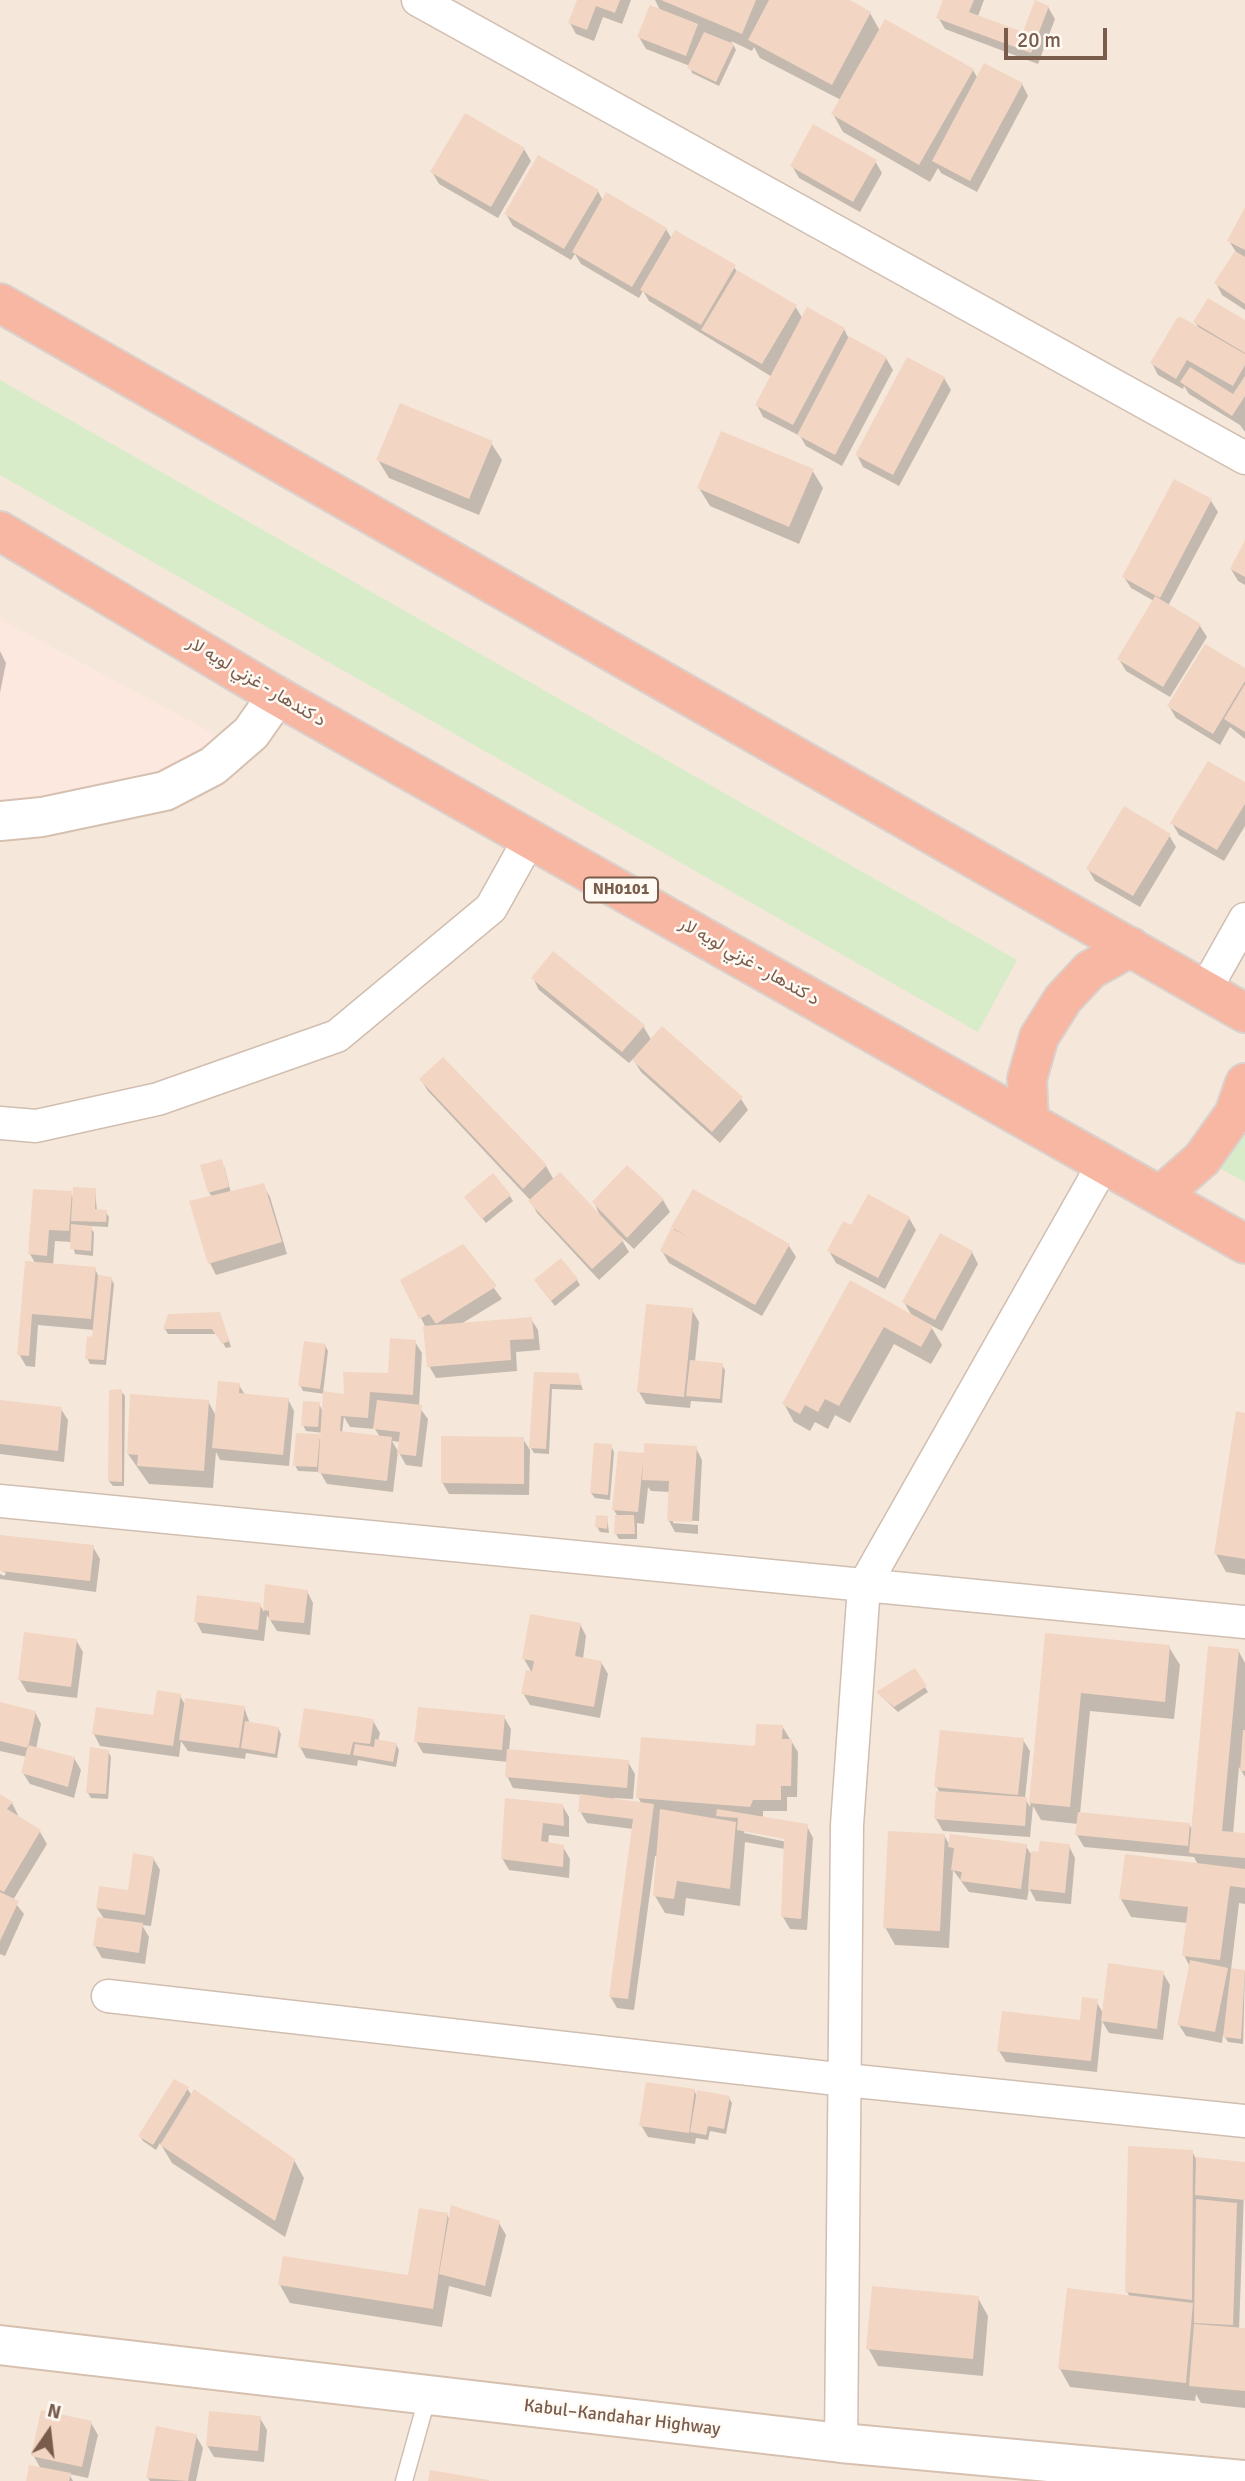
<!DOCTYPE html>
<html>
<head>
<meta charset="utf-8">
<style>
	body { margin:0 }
	#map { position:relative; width:1245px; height:2481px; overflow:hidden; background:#fdf6ec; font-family:Signika,sans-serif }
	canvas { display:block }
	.north { position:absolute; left:14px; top:2397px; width:70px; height:70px; -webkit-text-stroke:5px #fffaf3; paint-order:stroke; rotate:14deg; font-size:19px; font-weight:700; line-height:28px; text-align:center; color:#7a5c4d }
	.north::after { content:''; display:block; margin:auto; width:24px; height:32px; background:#7a5c4d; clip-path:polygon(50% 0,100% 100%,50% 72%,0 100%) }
	.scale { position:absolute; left:1004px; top:28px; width:103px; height:32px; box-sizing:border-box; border:4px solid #7a5c4d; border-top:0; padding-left:9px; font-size:21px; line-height:24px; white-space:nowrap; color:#7a5c4d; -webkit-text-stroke:5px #fffaf3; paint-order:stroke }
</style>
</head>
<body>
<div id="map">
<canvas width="1245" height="2481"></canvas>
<div class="north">N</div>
<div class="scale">20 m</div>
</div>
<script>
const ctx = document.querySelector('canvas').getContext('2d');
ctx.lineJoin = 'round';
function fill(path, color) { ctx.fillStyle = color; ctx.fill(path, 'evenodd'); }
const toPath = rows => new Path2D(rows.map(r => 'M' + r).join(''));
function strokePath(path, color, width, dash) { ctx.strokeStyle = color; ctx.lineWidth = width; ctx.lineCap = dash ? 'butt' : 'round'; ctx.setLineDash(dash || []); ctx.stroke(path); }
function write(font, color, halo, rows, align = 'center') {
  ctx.font = font + ' Signika,Vazirmatn,sans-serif'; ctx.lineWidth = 5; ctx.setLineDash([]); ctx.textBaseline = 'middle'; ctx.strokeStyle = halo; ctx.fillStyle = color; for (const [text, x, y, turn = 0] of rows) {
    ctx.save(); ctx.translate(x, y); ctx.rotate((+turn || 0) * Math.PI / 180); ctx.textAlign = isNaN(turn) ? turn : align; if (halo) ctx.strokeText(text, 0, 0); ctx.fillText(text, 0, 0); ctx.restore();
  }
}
fill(toPath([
	[0,0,1245,0,1245,2481,0,2481]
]), '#f5e8da');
fill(toPath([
	[0,619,223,739,171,772,0,806]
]), '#fde8e0');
fill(toPath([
	[0,380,1017,960,978,1032,0,475],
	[1245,1108,1245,1182,1214,1165]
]), '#d8ecc9');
fill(toPath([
	[579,0,631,0,622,24,603,17,594,41,576,34,570,23],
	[655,0,846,0,870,13,880,31,973,70,978,79,1022,84,1028,96,977,192,941,173,938,168,930,182,843,132,833,114,841,100,760,58,754,47,752,51,731,41,736,50,719,86,692,73,690,66,646,49,639,37,661,12],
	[945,0,984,0,978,16,1024,34,1048,7,1055,19,1038,64,945,29,938,17],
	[524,149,531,161,498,218,439,184,432,172],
	[875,161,882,173,860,212,799,178,792,166],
	[598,191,603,201,666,229,672,239,734,267,738,273,795,306,803,319,844,329,849,339,886,358,893,370,842,466,806,446,800,436,763,417,757,405,772,377,649,301,643,291,639,298,581,264,575,254,571,260,513,226,506,214],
	[1245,211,1245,310,1222,295,1216,283,1236,252,1229,241],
	[1195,322,1245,322,1245,432,1240,425,1189,394,1184,386,1183,389,1158,375,1152,363,1200,330],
	[944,378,951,390,899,486,863,467,857,455],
	[491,443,502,460,479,515,389,478,378,460],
	[812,470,823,488,799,544,710,506,699,488],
	[1175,481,1211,501,1218,512,1168,606,1200,626,1207,637,1170,697,1126,671,1119,659,1154,601,1131,588,1124,577],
	[1245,544,1245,585,1238,581,1231,569],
	[0,651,6,663,0,693],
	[1245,670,1245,739,1230,727,1220,745,1176,718,1169,706],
	[1245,784,1245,826,1224,861,1179,835,1172,823],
	[1169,835,1176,847,1140,907,1095,881,1088,869],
	[533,978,643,1026,652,1041,741,1099,748,1110,720,1143,641,1072,633,1059,629,1063,539,990],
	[443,1059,546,1166,554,1180,601,1218,594,1202,628,1167,663,1200,670,1212,634,1249,619,1235,629,1252,599,1280,537,1213,531,1201,428,1091,421,1080],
	[224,1166,231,1193,263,1185,270,1197,287,1254,216,1275,210,1263,212,1197,209,1192],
	[95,1190,97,1211,105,1211,109,1217,108,1227,90,1226,94,1233,93,1256,75,1254,72,1242,55,1241,53,1265,95,1269,99,1277,111,1278,114,1284,106,1365,90,1364,87,1358,94,1330,38,1325,35,1367,26,1366,19,1354,35,1263,30,1254,70,1193,74,1199],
	[694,1191,789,1246,796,1257,762,1316,669,1263,662,1251],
	[510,1196,513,1201,486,1223,470,1203],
	[909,1218,916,1230,885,1289,836,1263,829,1251,852,1227],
	[463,1246,502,1299,461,1324,531,1319,538,1330,540,1350,516,1352,517,1371,436,1378,429,1366,425,1326,402,1281],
	[972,1252,978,1264,942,1331,930,1325,942,1345,931,1364,894,1344,850,1423,835,1415,828,1429,815,1422,810,1431,794,1422,784,1404,851,1282,912,1316,904,1302],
	[577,1280,580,1285,555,1306,539,1286],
	[692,1310,699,1322,695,1362,722,1365,725,1370,722,1403,691,1401,690,1408,646,1404,639,1392],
	[222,1320,231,1347,226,1348,217,1334,168,1334,165,1329],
	[415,1342,422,1353,419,1407,428,1419,422,1467,406,1465,398,1451,393,1492,327,1484,320,1472,298,1471,295,1465,318,1436,323,1444,324,1433,306,1431,303,1425,319,1404,322,1410,325,1394,303,1391,300,1385,325,1345,328,1351,323,1393,344,1395,390,1375],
	[344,1417,350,1427,375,1429,380,1437,342,1433],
	[392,1441,400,1442,399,1453],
	[535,1373,577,1374,583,1390,552,1389,549,1454,534,1453,531,1448],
	[239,1385,245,1395,288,1399,294,1411,289,1466,220,1460,216,1452,213,1488,149,1484,128,1454,208,1401,216,1416],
	[121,1391,125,1396,124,1486,113,1486,109,1481],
	[0,1401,61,1409,68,1420,64,1462,0,1454],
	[1245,1414,1245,1575,1226,1572,1216,1554],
	[523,1439,530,1450,529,1495,449,1494,442,1482],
	[611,1446,614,1452,610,1500,595,1498,591,1493],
	[696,1448,702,1460,699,1521,673,1520,673,1523,698,1525,698,1534,675,1532,669,1521,670,1492,651,1491,648,1487,644,1524,637,1523,637,1539,619,1539,616,1534,618,1517,614,1510,645,1455],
	[607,1517,609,1533,600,1532,597,1527],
	[0,1537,93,1547,100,1559,96,1592,0,1579,0,1574,4,1576,6,1573,0,1570],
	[267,1586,307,1591,313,1603,310,1635,277,1631,267,1615,264,1641,202,1633,196,1621,260,1605,264,1612],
	[580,1624,586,1636,583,1659,601,1662,608,1674,600,1718,530,1705,523,1693,532,1673,524,1659],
	[1047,1635,1169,1647,1180,1665,1174,1719,1090,1711,1080,1814,1189,1824,1193,1831,1238,1650,1245,1663,1245,1777,1239,1767,1233,1834,1245,1835,1245,1904,1239,1903,1231,1970,1245,1972,1243,2044,1228,2042,1223,2034,1222,2043,1186,2036,1179,2025,1190,1967,1184,1955,1188,1923,1131,1917,1121,1899,1198,1865,1194,1857,1084,1847,1077,1835,1078,1824,1041,1820,1033,1806,1030,1837,943,1831,936,1819,940,1793,936,1786,1023,1740,1030,1751,1025,1798,1030,1807],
	[76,1640,83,1652,77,1698,27,1692,20,1680],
	[914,1670,928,1692,898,1712,878,1693],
	[180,1696,186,1706,244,1707,250,1724,278,1728,281,1734,277,1758,246,1753,245,1759,188,1751,181,1741,179,1757,100,1746,94,1734,155,1717],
	[0,1704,35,1712,41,1724,36,1749,74,1758,81,1770,74,1798,30,1784,23,1773,27,1757,0,1751],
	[504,1717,511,1729,509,1751,628,1762,635,1774,633,1799,614,1798,614,1801,642,1805,638,1797,754,1748,782,1726,798,1752,797,1797,787,1797,787,1811,763,1811,763,1819,807,1826,813,1838,807,1930,790,1929,783,1917,785,1849,745,1842,740,1906,686,1898,684,1916,665,1913,655,1896,658,1857,655,1856,634,2010,617,2008,610,1996,633,1829,587,1823,580,1811,582,1795,513,1788,507,1776,508,1762,423,1753,416,1741],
	[744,1830,793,1839,792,1843,744,1833],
	[373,1721,380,1733,378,1741,396,1744,399,1750,396,1767,358,1760,357,1766,306,1758,300,1747],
	[108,1751,111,1757,108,1799,91,1798,88,1793],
	[0,1796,12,1803,18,1815,16,1817,40,1832,47,1844,13,1900,24,1914,5,1956,0,1954],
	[562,1805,569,1817,569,1837,549,1835,548,1844,563,1847,570,1859,569,1878,509,1870,502,1858],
	[944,1835,950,1846,1026,1846,1030,1853,1040,1854,1069,1846,1075,1858,1071,1904,1036,1901,1029,1888,1027,1900,969,1892,953,1870,949,1948,895,1945,885,1927],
	[153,1858,160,1870,151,1926,142,1925,149,1937,145,1964,102,1958,95,1946,104,1919,97,1908,129,1892],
	[1163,1973,1170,1985,1163,2040,1109,2033,1102,2021,1097,2072,1006,2062,999,2051,1081,2022,1096,2001,1103,2013],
	[187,2088,192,2096,294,2160,304,2178,285,2237,172,2163,160,2143,156,2150,143,2141,140,2136],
	[694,2090,697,2096,729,2098,732,2103,726,2134,710,2131,708,2140,696,2138,695,2144,648,2137,641,2125],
	[1192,2151,1196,2159,1245,2164,1239,2330,1245,2330,1245,2408,1201,2403,1196,2394,1195,2401,1070,2387,1060,2369,1130,2297,1127,2292],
	[447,2214,450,2221,499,2223,506,2235,491,2297,449,2286,442,2327,290,2303,280,2285,409,2277],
	[978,2298,988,2316,983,2376,878,2366,868,2348],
	[260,2418,267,2430,264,2462,214,2457,207,2445],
	[91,2423,98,2435,88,2478,69,2474,73,2481,28,2481,41,2469,33,2455],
	[196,2436,203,2448,196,2481,150,2481,148,2478]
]), '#0003');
fill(toPath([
	[577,0,620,0,615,13,596,6,587,30,568,23],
	[661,0,756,0,742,34],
	[769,0,850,0,871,12,832,85,748,40],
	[943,0,974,0,969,12,1023,32,1035,0,1049,6,1031,53,936,18],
	[650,5,698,24,686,56,637,37],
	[885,19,974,69,919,165,831,114],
	[704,32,734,44,716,82,687,68],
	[984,63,1023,83,970,181,932,161],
	[465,113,525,148,491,207,430,172],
	[813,124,877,160,853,202,790,166],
	[538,155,599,190,564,249,504,214],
	[606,192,667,228,632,287,572,252],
	[1245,207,1245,250,1227,241],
	[675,230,736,265,701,325,640,290],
	[1235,251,1245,257,1245,304,1214,283],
	[737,270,797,305,762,364,701,330],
	[1208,298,1245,320,1245,353,1193,322],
	[807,307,845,328,793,425,755,405],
	[1181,317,1245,354,1245,365,1233,386,1187,360,1176,379,1150,363,1177,318],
	[849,336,887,357,835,455,797,435],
	[907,357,945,377,893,475,855,455],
	[1190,367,1233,394,1245,376,1245,396,1232,416,1180,382],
	[400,403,493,441,469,499,376,460],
	[721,431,814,469,789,527,697,488],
	[1174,479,1212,499,1160,598,1122,577],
	[1245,540,1245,577,1230,569],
	[1155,596,1201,624,1163,687,1117,659],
	[1205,644,1245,668,1245,681,1213,734,1167,706],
	[1245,684,1245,732,1224,719],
	[1208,761,1245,782,1245,804,1217,850,1170,823],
	[1124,806,1171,834,1133,896,1086,869],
	[553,951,645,1025,622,1052,531,978],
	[662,1026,743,1097,712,1132,632,1060],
	[443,1057,547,1165,523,1189,419,1079],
	[222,1159,229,1187,208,1193,200,1165],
	[627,1165,664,1199,627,1238,592,1202],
	[560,1172,624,1240,592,1269,528,1201],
	[493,1173,511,1195,482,1219,464,1197],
	[264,1183,282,1242,208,1264,189,1201],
	[73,1187,96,1188,95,1209,107,1210,106,1222,71,1221],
	[33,1189,72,1191,69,1231,49,1230,47,1256,28,1254],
	[693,1189,790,1244,755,1305,660,1251,671,1228,687,1236,671,1227],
	[868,1194,910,1217,878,1278,827,1251,843,1221,851,1225],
	[71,1224,92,1226,91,1251,70,1249],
	[940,1233,973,1251,935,1320,902,1302],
	[463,1244,497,1286,436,1324,429,1314,419,1319,400,1280],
	[561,1258,578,1279,551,1301,534,1280],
	[25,1261,96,1267,91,1319,32,1314,29,1356,17,1355],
	[98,1275,112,1277,104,1360,85,1359,87,1336,92,1337],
	[850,1280,933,1326,921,1347,884,1327,839,1406,825,1399,818,1412,805,1405,800,1414,782,1404],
	[646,1304,693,1308,684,1397,637,1392],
	[220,1312,229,1341,222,1344,212,1329,163,1329,168,1314],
	[532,1317,534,1339,510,1340,511,1360,427,1367,423,1326],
	[390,1338,416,1340,413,1395,370,1392,368,1418,341,1416,340,1431,392,1437,387,1481,318,1473,323,1391,344,1394,343,1372,388,1373],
	[304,1341,326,1344,320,1389,298,1386],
	[690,1360,723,1363,720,1399,686,1396],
	[534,1372,578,1373,582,1385,550,1384,546,1449,529,1448],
	[218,1381,240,1383,239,1393,289,1398,283,1455,212,1448],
	[122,1389,122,1482,108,1481,109,1390],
	[130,1394,209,1400,204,1471,137,1466,138,1455,127,1454],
	[0,1400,62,1407,58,1451,0,1444],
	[377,1400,422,1405,416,1456,397,1454,400,1432,373,1429],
	[303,1401,320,1402,318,1427,301,1426],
	[1236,1411,1245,1413,1245,1559,1214,1554],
	[296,1433,320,1434,317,1467,293,1466],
	[441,1436,524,1437,524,1484,441,1483],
	[594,1443,612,1444,608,1495,590,1493],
	[644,1443,697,1446,692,1522,667,1521,669,1481,642,1480,643,1462,638,1512,612,1510,618,1451,644,1453],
	[596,1515,608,1516,607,1529,595,1527],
	[615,1515,634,1515,635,1534,614,1534],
	[0,1535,94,1545,90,1581,0,1571],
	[265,1584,308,1590,304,1623,269,1620,269,1611,263,1610],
	[197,1595,261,1603,258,1630,194,1622],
	[530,1614,581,1623,575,1656,602,1661,594,1707,521,1694,526,1670,532,1671,534,1661,522,1659],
	[24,1632,77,1639,71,1687,18,1680],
	[1045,1633,1170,1645,1165,1702,1081,1693,1070,1807,1029,1803],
	[1208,1646,1239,1649,1222,1831,1245,1833,1245,1858,1189,1853],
	[915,1668,927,1686,894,1707,876,1692],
	[157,1690,181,1694,173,1746,92,1734,96,1707,153,1715],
	[185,1698,245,1706,239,1748,179,1740],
	[0,1702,36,1711,28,1748,0,1741],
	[418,1707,505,1715,502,1750,414,1742],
	[304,1708,374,1719,370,1744,353,1742,350,1755,298,1747],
	[245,1721,279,1727,275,1754,241,1748],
	[756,1724,783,1725,782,1739,792,1739,791,1786,781,1786,781,1800,753,1800,750,1807,636,1798,641,1737,755,1746],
	[940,1730,1024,1738,1018,1795,934,1787],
	[1243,1730,1245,1730,1245,1771,1240,1771],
	[375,1739,397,1743,393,1762,353,1755,355,1744,374,1747],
	[28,1745,75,1757,68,1787,21,1773],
	[90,1747,109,1750,106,1794,86,1793],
	[507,1749,629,1760,627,1788,505,1777],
	[936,1791,1027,1797,1025,1826,934,1819],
	[0,1794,13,1802,7,1809,41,1830,4,1892,0,1890],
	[580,1794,654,1804,628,1999,609,1997,633,1819,578,1812],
	[505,1798,563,1804,564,1826,543,1823,541,1841,564,1845,563,1867,501,1859],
	[660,1809,736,1822,730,1889,677,1881,674,1899,653,1896],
	[717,1809,808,1824,801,1919,781,1917,784,1839,737,1830,738,1818,716,1816],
	[1078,1812,1190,1823,1188,1846,1075,1835],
	[888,1831,945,1834,940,1931,883,1928],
	[950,1834,1027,1844,1021,1889,960,1881,962,1872,951,1870,954,1848,948,1847],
	[1040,1841,1070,1844,1065,1893,1028,1889,1031,1851,1038,1852],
	[133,1853,154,1857,145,1915,96,1908,99,1886,128,1890],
	[1125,1854,1245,1869,1245,1888,1230,1886,1220,1960,1182,1956,1188,1907,1119,1899],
	[0,1892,19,1901,0,1941],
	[97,1917,143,1923,139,1953,93,1946],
	[1190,1960,1228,1968,1215,2032,1177,2025],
	[1108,1963,1164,1971,1157,2029,1101,2021],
	[1231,1968,1245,1970,1241,2039,1223,2037],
	[1082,1997,1098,1999,1091,2061,997,2051,1002,2011,1080,2020],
	[174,2079,189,2087,153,2145,138,2136],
	[646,2082,695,2089,689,2133,639,2126],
	[194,2089,295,2159,275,2221,160,2145],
	[697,2090,730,2096,724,2129,708,2126,706,2135,690,2132],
	[1128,2146,1193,2150,1192,2300,1125,2292],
	[1196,2157,1245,2162,1245,2200,1195,2195],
	[1196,2199,1237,2203,1233,2325,1194,2323],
	[451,2205,500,2221,485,2286,439,2274],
	[419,2208,448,2213,433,2309,278,2285,283,2256,408,2275],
	[872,2286,979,2296,973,2359,866,2349],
	[1067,2288,1193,2303,1186,2383,1058,2369],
	[1194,2324,1245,2328,1245,2391,1189,2386],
	[41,2410,92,2421,82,2467,31,2456],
	[209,2411,261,2416,258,2451,206,2446],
	[156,2426,197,2434,188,2481,146,2478],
	[29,2465,71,2473,69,2481,26,2481],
	[430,2470,489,2480,489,2481,428,2481]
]), '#f3d5c3');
const lane = toPath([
	[404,2481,428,2395]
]);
const street = toPath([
	[418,0,1245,458],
	[1205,990,1245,919],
	[0,1123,36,1126,158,1099,337,1036,491,908,530,838],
	[0,1501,1245,1622],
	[108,1996,846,2080,1245,2121],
	[841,2443,847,1825,864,1586,1104,1163]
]);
const secondary = toPath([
	[0,821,42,817,165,791,213,766,251,733,277,696],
	[0,2345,841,2443,1245,2480]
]);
const highway = toPath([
	[0,303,1245,1013],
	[0,531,277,696,1245,1244],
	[1029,1121,1027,1079,1039,1037,1063,999,1090,970,1131,947],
	[1161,1195,1202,1159,1234,1114,1245,1083]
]);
strokePath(lane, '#d1beb0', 19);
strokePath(street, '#d1beb0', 35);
strokePath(secondary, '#d6c0b0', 42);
strokePath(highway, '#dad1cd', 42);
strokePath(lane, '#fff', 16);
strokePath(street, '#fff', 32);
strokePath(secondary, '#fff', 38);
strokePath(highway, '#f7b7a3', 38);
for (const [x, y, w] of [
	[621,890,74]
]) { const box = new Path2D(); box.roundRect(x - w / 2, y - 12.5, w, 25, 5); ctx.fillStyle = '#fffaf3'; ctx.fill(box); strokePath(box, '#7a5c4d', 2); }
write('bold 16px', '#7a5c4d', null, [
	["NH0101",621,890]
]);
write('18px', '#7a5c4d', '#fffaf3', [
	["د کندهار - غزني لويه لار",256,682,31],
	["د کندهار - غزني لويه لار",749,962,30],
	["Kabul–Kandahar Highway",622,2418,7]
]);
</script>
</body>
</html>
